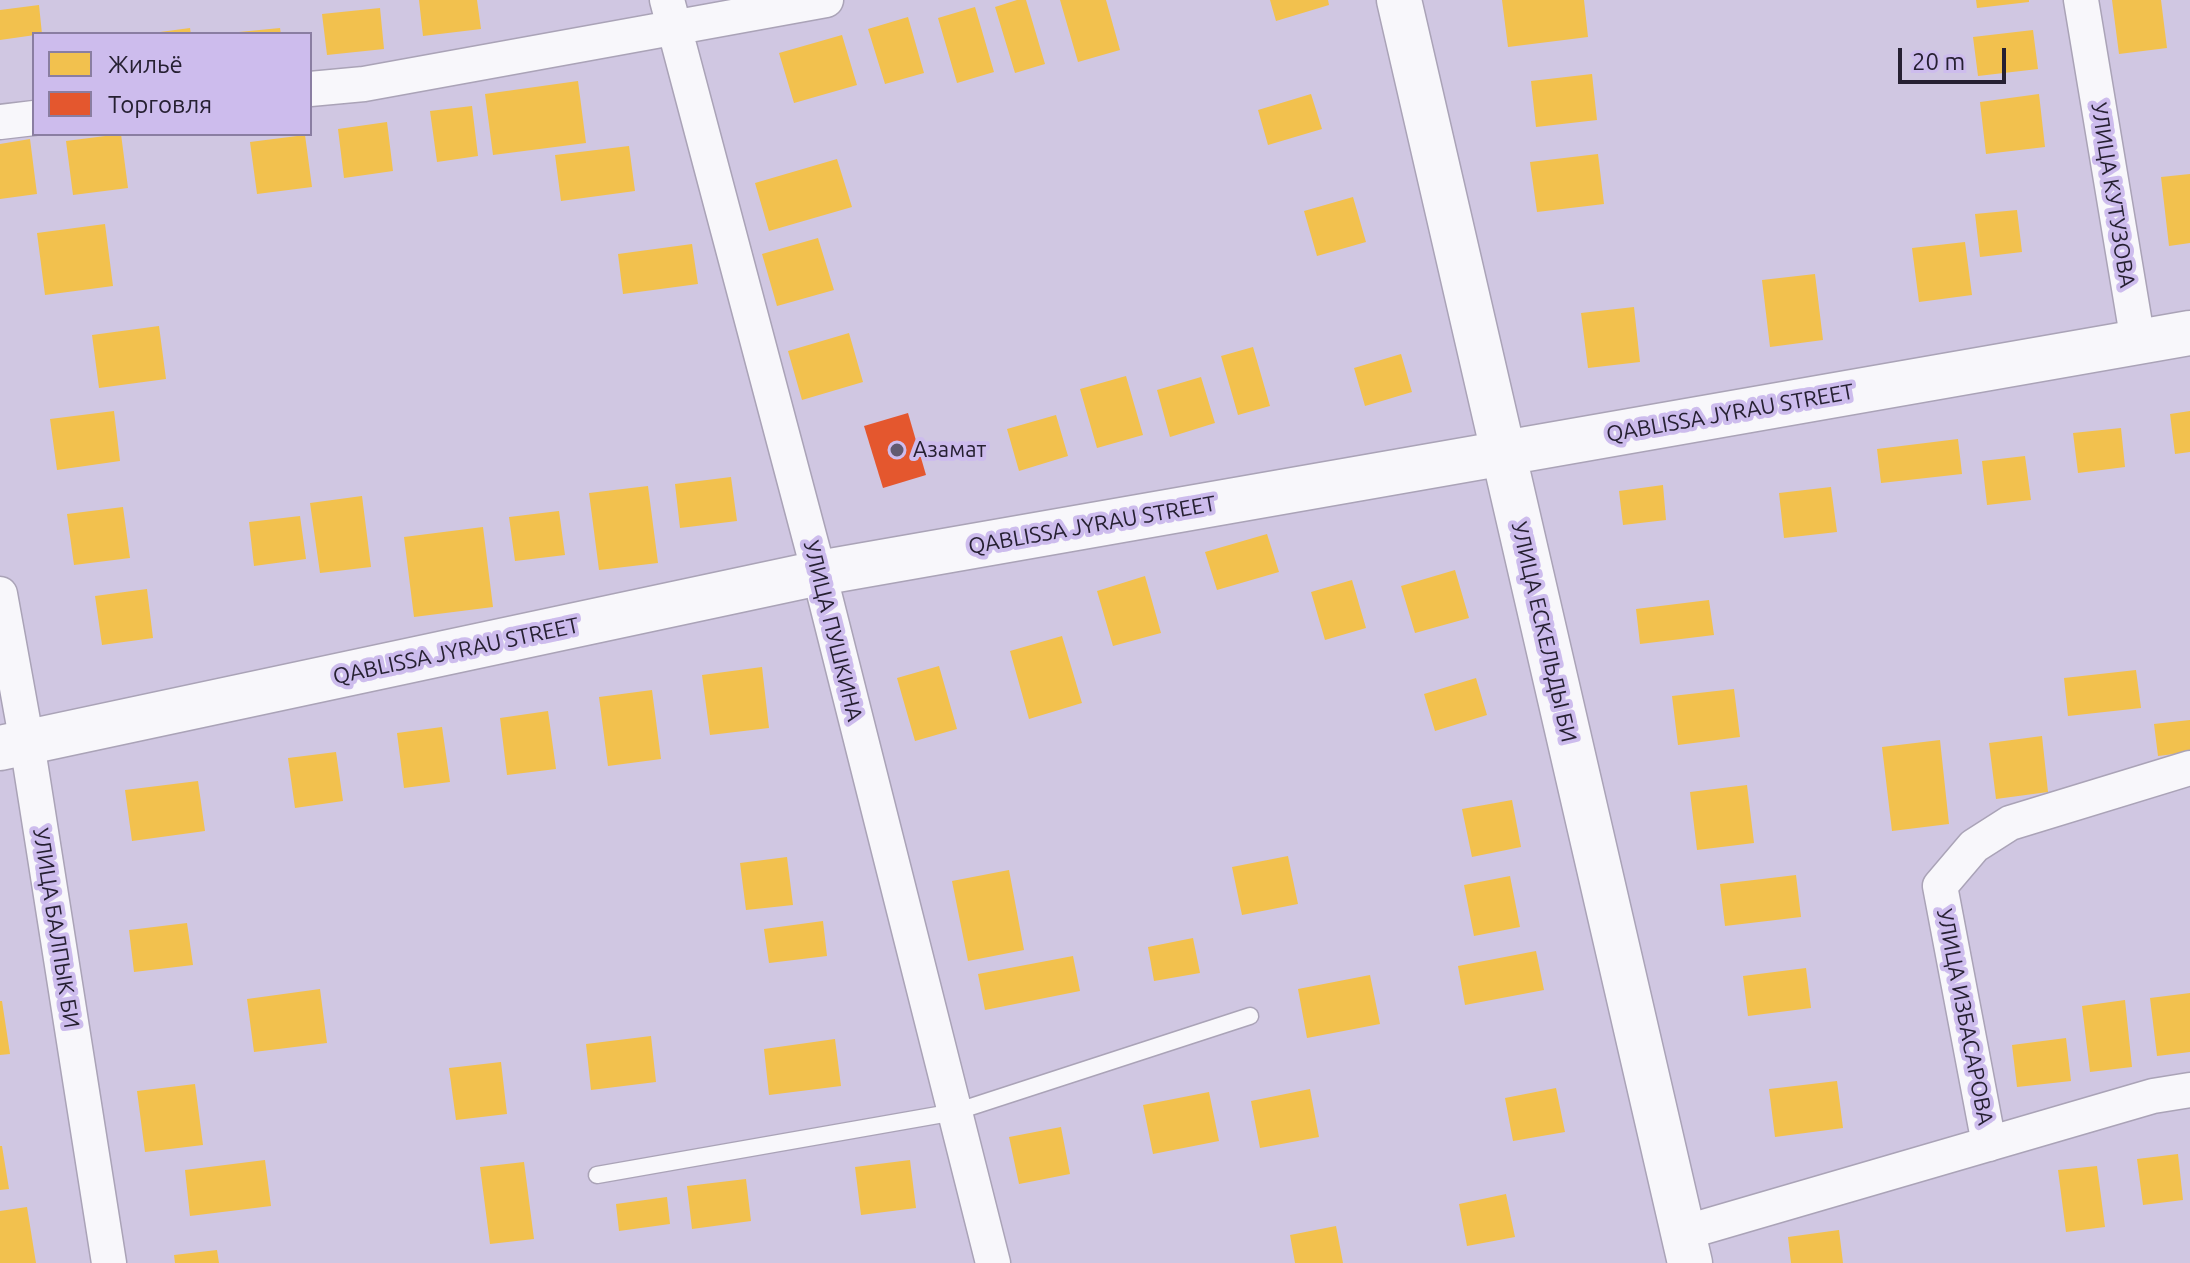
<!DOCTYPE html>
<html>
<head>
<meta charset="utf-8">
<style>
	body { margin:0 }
	#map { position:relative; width:2190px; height:1263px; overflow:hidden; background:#d0c7e2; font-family:Ubuntu,sans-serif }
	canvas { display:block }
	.legend { position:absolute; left:32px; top:32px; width:280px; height:104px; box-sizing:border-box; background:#cdbced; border:2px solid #8a7ea2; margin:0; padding:10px 14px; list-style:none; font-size:24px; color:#262032 }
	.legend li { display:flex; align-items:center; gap:16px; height:40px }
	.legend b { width:40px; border:2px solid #8a7ea2 }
	.scale { position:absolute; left:1898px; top:48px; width:108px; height:36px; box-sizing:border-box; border:4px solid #262032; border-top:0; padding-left:10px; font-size:24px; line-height:28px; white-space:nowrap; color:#262032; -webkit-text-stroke:6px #cdbced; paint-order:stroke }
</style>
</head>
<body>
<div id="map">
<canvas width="2190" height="1263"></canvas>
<ul class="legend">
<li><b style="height:22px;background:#f2c14e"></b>Жильё</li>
<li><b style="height:22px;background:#e4572e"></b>Торговля</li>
</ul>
<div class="scale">20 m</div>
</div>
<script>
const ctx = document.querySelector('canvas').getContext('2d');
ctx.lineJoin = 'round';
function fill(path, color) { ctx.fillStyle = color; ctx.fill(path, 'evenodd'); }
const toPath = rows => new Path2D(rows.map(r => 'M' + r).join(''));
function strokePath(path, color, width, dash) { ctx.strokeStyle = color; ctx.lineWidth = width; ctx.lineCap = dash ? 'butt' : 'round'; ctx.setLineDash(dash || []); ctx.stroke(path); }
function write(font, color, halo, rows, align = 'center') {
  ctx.font = font + ' Ubuntu,sans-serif'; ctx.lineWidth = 8; ctx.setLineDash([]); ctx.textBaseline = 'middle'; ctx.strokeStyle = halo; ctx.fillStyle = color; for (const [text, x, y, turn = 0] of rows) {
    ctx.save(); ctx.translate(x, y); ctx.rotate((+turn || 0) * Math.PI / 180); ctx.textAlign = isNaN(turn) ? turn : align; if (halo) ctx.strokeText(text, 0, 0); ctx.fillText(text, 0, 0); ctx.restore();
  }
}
fill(toPath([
	[419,0,477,0,481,29,423,36],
	[1017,0,1026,0,1045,64,1015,73,995,7],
	[1060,0,1106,0,1120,50,1078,62],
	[1270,0,1328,0,1329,5,1276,21],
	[1502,0,1584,0,1588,37,1508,47],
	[1976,0,2029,0,2029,2,1977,8],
	[2112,0,2161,0,2167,48,2119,54],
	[39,5,42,34,0,40,0,10],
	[975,7,994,72,957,83,938,18],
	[380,8,384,49,327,55,322,14],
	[908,17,924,73,885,84,868,29],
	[190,28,191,34,160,34,160,32],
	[280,28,281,34,239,34,239,32],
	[2033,30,2038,69,1978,76,1973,37],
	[842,35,857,85,794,103,779,53],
	[1592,74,1597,120,1536,127,1531,81],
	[578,81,586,143,493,155,485,94],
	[1311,94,1322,129,1268,145,1258,110],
	[2039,94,2045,147,1986,154,1980,102],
	[472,106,478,156,437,162,430,111],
	[387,122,393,171,344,178,338,129],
	[121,134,128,188,73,195,66,141],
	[305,135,312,187,257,194,250,142],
	[30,139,37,194,0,199,0,144],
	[629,146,635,191,561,201,555,155],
	[1598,154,1604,204,1537,212,1530,162],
	[837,159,852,207,769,231,755,183],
	[2190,174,2190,243,2169,246,2161,177],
	[1353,197,1366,242,1317,256,1304,211],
	[2017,210,2022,252,1980,257,1975,214],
	[105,224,113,286,45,295,37,233],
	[818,238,834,290,777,306,762,254],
	[1965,242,1972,295,1919,302,1912,248],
	[692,244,698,284,623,294,618,254],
	[1815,274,1823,340,1770,347,1762,280],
	[1634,307,1640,362,1588,368,1581,313],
	[159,326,166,379,99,388,92,335],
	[849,333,863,382,802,400,788,351],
	[1253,347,1270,406,1238,415,1221,356],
	[1401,354,1412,392,1365,406,1354,368],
	[1126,376,1143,435,1097,448,1080,389],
	[1201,377,1215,423,1170,437,1157,390],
	[114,411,120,461,57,470,50,419],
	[2190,411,2190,452,2175,454,2170,414],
	[1056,415,1068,456,1019,471,1007,429],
	[2121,428,2125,467,2078,473,2073,433],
	[1958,439,1962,474,1881,483,1877,449],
	[2025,456,2031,500,1987,505,1982,461],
	[731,477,737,521,680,528,675,484],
	[1663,485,1666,520,1623,525,1619,491],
	[648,486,658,563,599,570,589,493],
	[1831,487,1837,532,1784,538,1779,493],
	[362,496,371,567,320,573,310,503],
	[123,507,130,558,74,565,67,514],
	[559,511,565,555,515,561,509,517],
	[300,516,306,559,254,566,249,522],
	[483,527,493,607,414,617,404,537],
	[1267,534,1279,572,1217,590,1205,552],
	[1455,570,1469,618,1415,633,1401,586],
	[1145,576,1161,633,1113,646,1097,591],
	[1352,580,1366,628,1325,640,1311,592],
	[147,589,153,638,102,645,95,596],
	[1709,600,1714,635,1640,644,1636,609],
	[1062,636,1082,703,1029,719,1010,651],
	[939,666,957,729,915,741,897,678],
	[762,667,769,728,710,735,702,675],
	[2136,670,2141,708,2068,716,2064,678],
	[1476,678,1487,715,1435,731,1424,694],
	[1734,689,1740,737,1678,745,1672,696],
	[652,690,661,759,608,766,599,697],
	[548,711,556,769,507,775,500,718],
	[2190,720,2190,752,2158,756,2154,724],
	[442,727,450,782,404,788,397,733],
	[2042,736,2048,792,1996,799,1989,743],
	[1940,740,1949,824,1892,831,1882,747],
	[336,752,343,801,295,808,288,758],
	[198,781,205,831,132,841,125,790],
	[1747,785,1754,843,1697,850,1690,792],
	[1512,800,1521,847,1472,857,1462,809],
	[1288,856,1298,904,1242,915,1232,867],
	[787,857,793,905,746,910,740,863],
	[1009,870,1024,950,968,961,952,881],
	[1796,875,1801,917,1725,926,1720,884],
	[1510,876,1520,927,1474,936,1464,885],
	[823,921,827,956,769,963,764,929],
	[187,923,193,965,134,972,129,930],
	[1193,938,1200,973,1154,981,1148,947],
	[1536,951,1544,990,1465,1005,1458,966],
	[1073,956,1080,991,985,1010,978,974],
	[1806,968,1811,1008,1748,1016,1743,976],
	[1370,975,1380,1024,1307,1038,1298,989],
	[320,989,327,1043,254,1052,247,999],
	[2190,993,2190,1052,2157,1056,2150,998],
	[2125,1000,2132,1067,2090,1072,2082,1006],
	[0,1001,2,1001,10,1054,0,1055],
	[651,1036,656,1082,591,1090,586,1044],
	[2066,1038,2071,1081,2017,1087,2012,1045],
	[835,1039,841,1086,769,1095,764,1049],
	[501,1062,507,1114,456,1120,449,1068],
	[1837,1081,1843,1128,1775,1137,1769,1089],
	[195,1084,203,1145,145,1152,137,1091],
	[1556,1088,1565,1132,1513,1141,1505,1098],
	[1310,1089,1319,1137,1260,1148,1251,1101],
	[1209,1092,1219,1141,1153,1154,1143,1105],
	[1061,1127,1070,1174,1019,1184,1009,1137],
	[0,1146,2,1146,9,1189,0,1190],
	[2178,1154,2183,1200,2143,1205,2137,1159],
	[265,1160,271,1206,190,1216,185,1170],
	[910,1160,916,1208,861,1215,855,1167],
	[524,1162,534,1239,490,1244,480,1167],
	[2097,1166,2105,1227,2066,1232,2058,1170],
	[746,1179,751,1221,692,1229,687,1186],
	[1506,1194,1515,1237,1467,1246,1459,1204],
	[667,1197,670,1224,619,1231,616,1204],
	[27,1207,36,1263,0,1263,0,1211],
	[1336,1226,1343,1263,1295,1263,1290,1235],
	[1839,1230,1843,1263,1791,1263,1788,1237],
	[217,1250,219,1263,175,1263,174,1255]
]), '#f2c14e');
fill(toPath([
	[908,413,926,475,883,488,864,426]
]), '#e4572e');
const lane = toPath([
	[597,1175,955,1112,1250,1016]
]);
const street = toPath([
	[667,0,819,573,993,1263],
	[2081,0,2138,342],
	[310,89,364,84,826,0],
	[0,122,34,118],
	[0,594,27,743,109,1263],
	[1989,1144,1940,886,1974,846,2010,823,2190,768],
	[1683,1233,2153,1096,2190,1090]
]);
const secondary = toPath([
	[1399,0,1690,1263],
	[0,748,819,573,2190,333]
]);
strokePath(lane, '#aaa3b7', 19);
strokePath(street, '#aaa3b7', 37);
strokePath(secondary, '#aaa3b7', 47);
strokePath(lane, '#f8f7fb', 16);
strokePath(street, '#f8f7fb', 34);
strokePath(secondary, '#f8f7fb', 44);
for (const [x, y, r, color] of [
	[897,450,8,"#625a70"]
]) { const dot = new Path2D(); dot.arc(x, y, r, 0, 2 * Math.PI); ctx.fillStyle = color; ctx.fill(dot); strokePath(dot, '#cdbced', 3); }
write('22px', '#262032', '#cdbced', [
	["УЛИЦА КУТУЗОВА",2113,195,81],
	["QABLISSA JYRAU STREET",1730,413,-10],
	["QABLISSA JYRAU STREET",1092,525,-10],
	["УЛИЦА ПУШКИНА",833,631,76],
	["УЛИЦА ЕСКЕЛЬДЫ БИ",1544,632,77],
	["QABLISSA JYRAU STREET",456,651,-12],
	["УЛИЦА БАЛПЫК БИ",56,928,81],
	["УЛИЦА ИЗБАСАРОВА",1965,1017,79]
]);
write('22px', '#262032', '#cdbced', [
	["Азамат",913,450]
], 'left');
</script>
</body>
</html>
